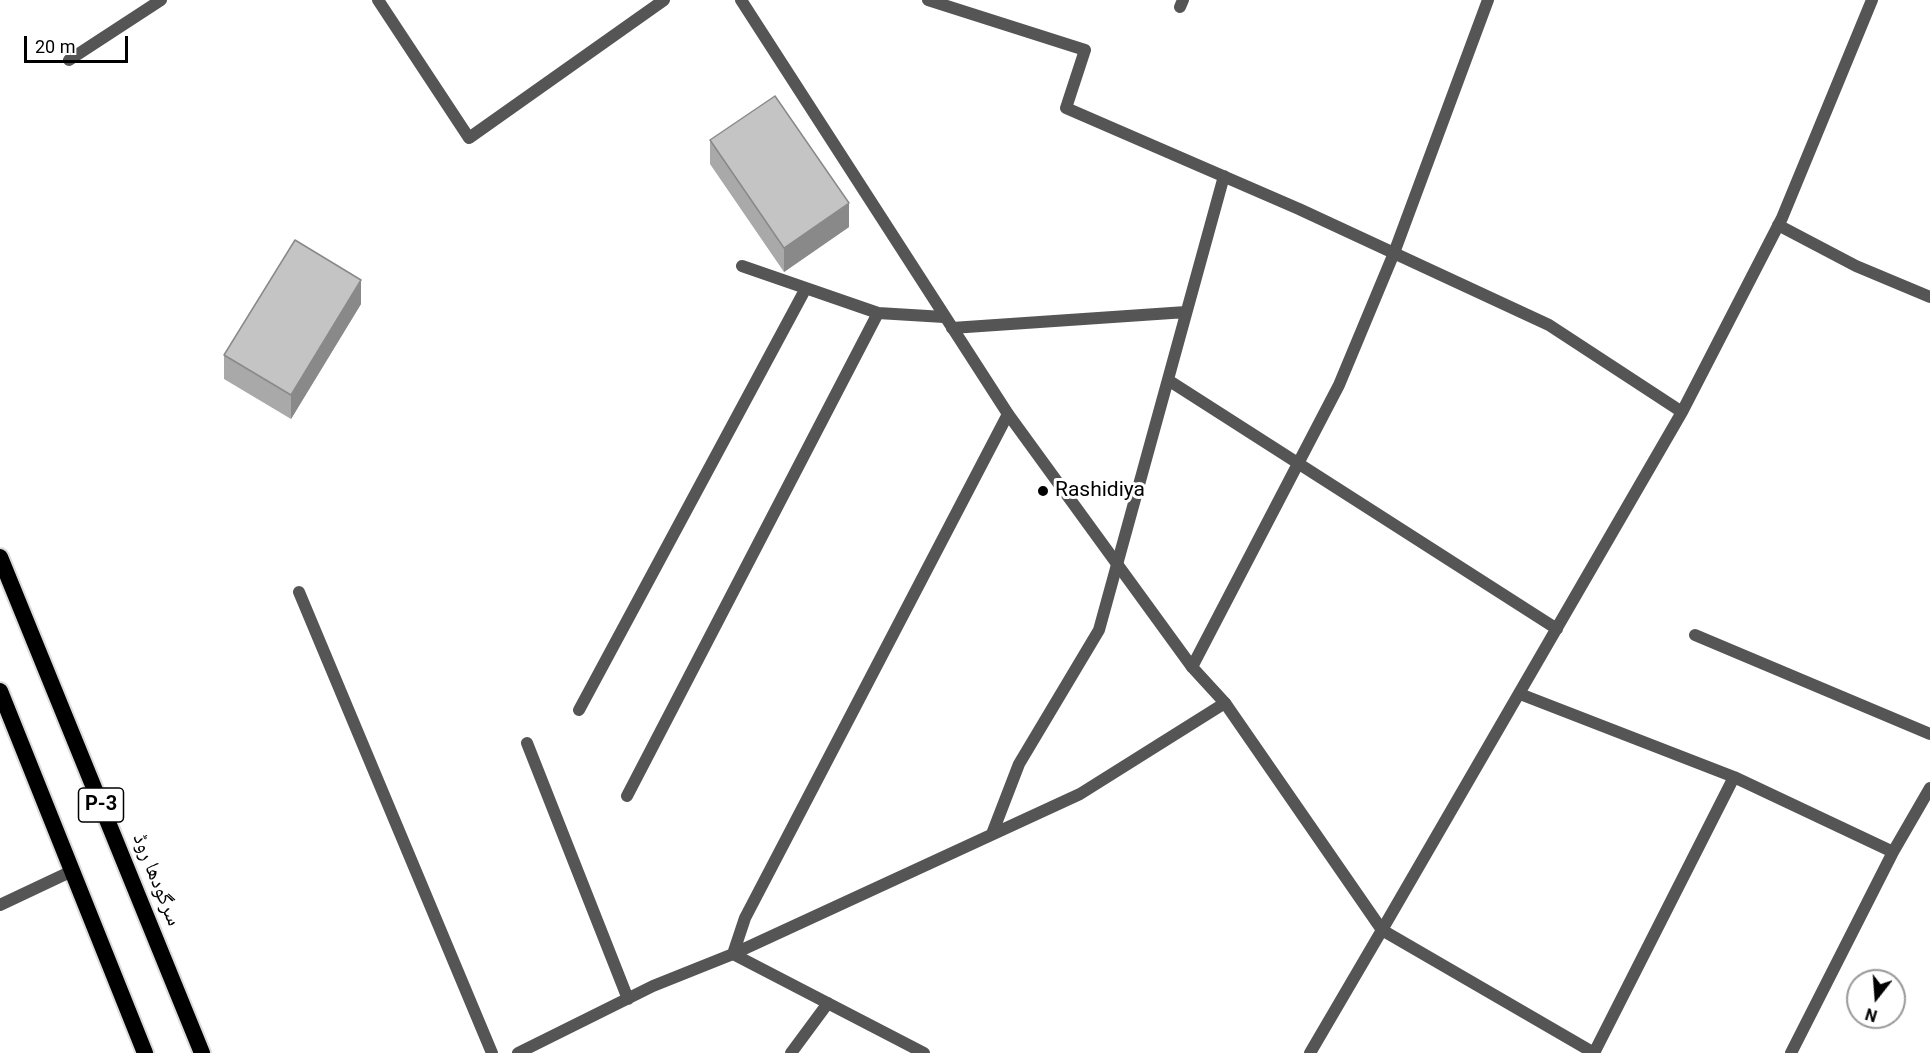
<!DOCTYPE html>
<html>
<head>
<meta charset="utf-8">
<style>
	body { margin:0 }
	#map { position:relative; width:1930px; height:1053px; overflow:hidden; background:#fff; font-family:Roboto,sans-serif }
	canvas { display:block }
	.north { position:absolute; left:1846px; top:969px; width:60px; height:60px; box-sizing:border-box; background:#fff; border:2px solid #999; border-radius:50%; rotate:197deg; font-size:16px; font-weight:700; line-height:24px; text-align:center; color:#000 }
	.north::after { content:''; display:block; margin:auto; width:21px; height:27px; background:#000; clip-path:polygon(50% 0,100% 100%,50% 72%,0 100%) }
	.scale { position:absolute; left:24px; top:36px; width:104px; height:27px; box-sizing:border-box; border:3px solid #000; border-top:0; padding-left:8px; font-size:18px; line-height:21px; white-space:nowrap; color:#000; -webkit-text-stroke:4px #fff; paint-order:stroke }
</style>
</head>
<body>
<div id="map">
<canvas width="1930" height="1053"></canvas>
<div class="north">N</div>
<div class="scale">20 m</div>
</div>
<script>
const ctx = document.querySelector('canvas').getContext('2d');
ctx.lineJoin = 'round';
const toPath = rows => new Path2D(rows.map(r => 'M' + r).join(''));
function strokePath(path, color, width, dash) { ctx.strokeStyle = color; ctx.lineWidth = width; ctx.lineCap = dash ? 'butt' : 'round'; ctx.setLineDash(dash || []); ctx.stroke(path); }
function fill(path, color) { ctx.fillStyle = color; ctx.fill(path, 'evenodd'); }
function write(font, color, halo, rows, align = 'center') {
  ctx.font = font + ' Roboto,"Noto Naskh Arabic",sans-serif'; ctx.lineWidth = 6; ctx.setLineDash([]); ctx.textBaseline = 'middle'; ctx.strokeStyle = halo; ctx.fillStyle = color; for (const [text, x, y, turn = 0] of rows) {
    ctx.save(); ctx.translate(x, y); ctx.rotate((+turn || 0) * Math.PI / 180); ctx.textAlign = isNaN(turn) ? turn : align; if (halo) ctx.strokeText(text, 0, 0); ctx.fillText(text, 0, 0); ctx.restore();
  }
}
const trunk = toPath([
	[0,557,202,1053],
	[0,691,145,1053]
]);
strokePath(trunk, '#dbdbdb', 20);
strokePath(toPath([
	[378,0,469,138,664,0],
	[928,0,1085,50,1066,108,1299,209,1549,325,1682,412],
	[1180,7,1183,0],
	[69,60,161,0],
	[1778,225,1856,266,1930,297],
	[742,266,878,313,944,317],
	[952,328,1186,312],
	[1168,380,1557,629],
	[299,592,492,1053],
	[1695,635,1930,734],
	[1192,667,1339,385,1394,253,1488,0],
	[1520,694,1734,777,1893,852],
	[579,710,806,288],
	[527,743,628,999],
	[627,796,878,313],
	[992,834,1019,764,1099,630,1224,176],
	[0,905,72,871],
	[1382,930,1682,412,1782,218,1872,0],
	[518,1053,653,986,733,954,1080,794,1225,703],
	[791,1053,828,1003],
	[924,1053,733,954,745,918,1008,414],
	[1594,1053,1734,777],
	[1791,1053,1893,852,1930,788]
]), '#555', 12);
strokePath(toPath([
	[741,0,1008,414,1192,667,1225,703,1382,930,1594,1053],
	[1310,1053,1382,930]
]), '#555', 12);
strokePath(trunk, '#000', 16);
fill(toPath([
	[710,140,849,227,784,272,710,164],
	[361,304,291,419,224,379,224,355]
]), '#a9a9a9');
fill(toPath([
	[849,203,849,227,784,272,784,248],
	[361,280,361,304,291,419,291,395]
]), '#898989');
const building = toPath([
	[775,96,849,203,784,248,710,140,775,96],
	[295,240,361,280,291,395,224,355,295,240]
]);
fill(building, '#c4c4c4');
strokePath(building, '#898989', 1.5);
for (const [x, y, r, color] of [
	[1043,491,6,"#000"]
]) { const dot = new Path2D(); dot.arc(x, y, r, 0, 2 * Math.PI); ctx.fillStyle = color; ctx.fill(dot); strokePath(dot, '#fff', 2); }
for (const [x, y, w] of [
	[101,805,45]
]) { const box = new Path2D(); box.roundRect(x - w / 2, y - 17, w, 34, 4.5); ctx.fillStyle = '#fff'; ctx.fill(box); strokePath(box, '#000', 1.5); }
write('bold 20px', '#000', null, [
	["P-3",101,805]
]);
write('21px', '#000', '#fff', [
	["Rashidiya",1055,491]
], 'left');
write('21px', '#000', '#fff', [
	["سرگودھا روڈ",156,880,68]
]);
</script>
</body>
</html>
